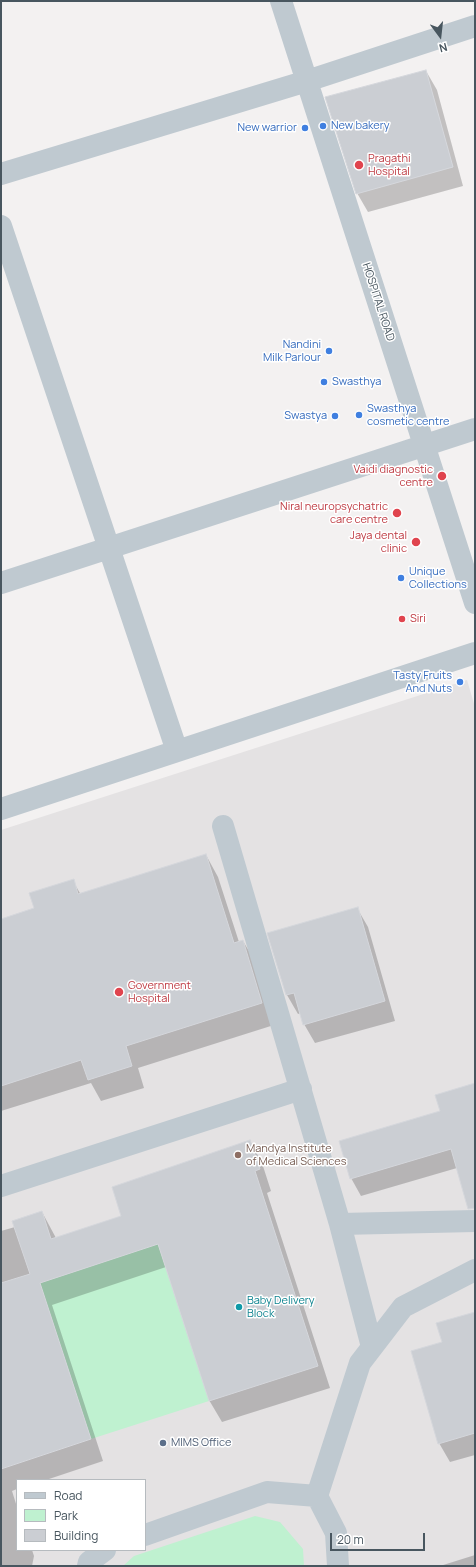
<!DOCTYPE html>
<html>
<head>
<meta charset="utf-8">
<style>
	body { margin:0 }
	#map { position:relative; width:476px; height:1567px; overflow:hidden; background:#f3f1f1; font-family:Manrope,sans-serif }
	canvas { display:block }
	.frame { position:absolute; inset:0; border:2px solid #48565f; pointer-events:none }
	.legend { position:absolute; left:16px; top:1479px; width:130px; height:72px; box-sizing:border-box; background:#fff; border:1px solid #b6bbbf; margin:0; padding:5px 7px; list-style:none; font-size:12px; color:#48565f }
	.legend li { display:flex; align-items:center; gap:8px; height:20px }
	.legend b { width:20px; border:1px solid #b6bbbf }
	.north { position:absolute; left:420px; top:16px; width:40px; height:40px; -webkit-text-stroke:3px #fff; paint-order:stroke; rotate:165deg; font-size:11px; font-weight:700; line-height:16px; text-align:center; color:#48565f }
	.north::after { content:''; display:block; margin:auto; width:14px; height:18px; background:#48565f; clip-path:polygon(50% 0,100% 100%,50% 72%,0 100%) }
	.scale { position:absolute; left:330px; top:1533px; width:95px; height:18px; box-sizing:border-box; border:2px solid #48565f; border-top:0; padding-left:5px; font-size:12px; line-height:14px; white-space:nowrap; color:#48565f; -webkit-text-stroke:3px #fff; paint-order:stroke }
</style>
</head>
<body>
<div id="map">
<canvas width="476" height="1567"></canvas>
<div class="frame"></div>
<ul class="legend">
<li><b style="height:5px;background:#bfc9d0"></b>Road</li>
<li><b style="height:11px;background:#bff1d0"></b>Park</li>
<li><b style="height:11px;background:#cbced3"></b>Building</li>
</ul>
<div class="north">N</div>
<div class="scale">20 m</div>
</div>
<script>
const ctx = document.querySelector('canvas').getContext('2d');
ctx.lineJoin = 'round';
function fill(path, color) { ctx.fillStyle = color; ctx.fill(path, 'evenodd'); }
const toPath = rows => new Path2D(rows.map(r => 'M' + r).join(''));
function strokePath(path, color, width, dash) { ctx.strokeStyle = color; ctx.lineWidth = width; ctx.lineCap = dash ? 'butt' : 'round'; ctx.setLineDash(dash || []); ctx.stroke(path); }
function write(font, color, halo, rows, align = 'center') {
  ctx.font = font + ' Manrope,sans-serif'; ctx.lineWidth = 3; ctx.setLineDash([]); ctx.textBaseline = 'middle'; ctx.strokeStyle = halo; ctx.fillStyle = color; for (const [text, x, y, turn = 0] of rows) {
    ctx.save(); ctx.translate(x, y); ctx.rotate((+turn || 0) * Math.PI / 180); ctx.textAlign = isNaN(turn) ? turn : align; if (halo) ctx.strokeText(text, 0, 0); ctx.fillText(text, 0, 0); ctx.restore();
  }
}
fill(toPath([
	[467,680,475,707,475,1566,1,1566,1,830],
	[17,1480,145,1480,145,1550,17,1550]
]), '#e4e2e3');
fill(toPath([
	[158,1244,209,1401,91,1439,40,1283],
	[255,1516,280,1522,303,1549,304,1566,123,1566,134,1556]
]), '#bff1d0');
fill(toPath([
	[426,71,437,90,463,186,368,212,357,193],
	[206,855,218,877,239,942,243,941,256,963,274,1025,138,1068,144,1088,101,1101,91,1083,1,1111,1,920,35,909,73,881,81,895],
	[357,908,368,927,395,1021,315,1043,304,1024,301,1013,298,1014,287,995,269,934],
	[475,1084,475,1203,457,1168,361,1196,351,1178,441,1112],
	[250,1141,262,1163,271,1191,267,1193,330,1388,222,1422,209,1400,166,1267,52,1305,103,1461,46,1480,17,1480,17,1489,12,1491,17,1507,17,1550,32,1550,34,1556,32,1566,1,1566,1,1231,15,1227,42,1212,56,1238,122,1216],
	[475,1313,475,1455,450,1462,439,1443,443,1343],
	[475,1555,475,1566,440,1566]
]), '#0003');
const building = toPath([
	[426,70,453,167,356,194,325,97,426,70],
	[206,854,234,943,243,940,262,1003,126,1046,132,1066,88,1080,81,1060,1,1086,1,919,34,908,29,893,74,879,78,894,206,854],
	[358,907,385,1001,303,1025,294,993,286,995,267,933,358,907],
	[475,1083,475,1208,468,1209,451,1149,350,1179,339,1141,440,1111,435,1095,475,1083],
	[250,1140,260,1169,255,1171,318,1366,209,1401,158,1244,40,1283,91,1439,1,1469,1,1283,30,1274,12,1221,42,1211,51,1239,121,1216,112,1187,250,1140],
	[475,1312,475,1433,438,1444,411,1351,442,1342,436,1323,475,1312]
]);
fill(building, '#cbced3');
strokePath(building, '#d5d7dc', 1);
strokePath(toPath([
	[281,1,475,603],
	[1,174,307,81,475,26],
	[1,226,177,751],
	[1,583,475,429],
	[1,809,475,653],
	[223,826,340,1224,372,1347],
	[1,1186,301,1089],
	[340,1224,475,1221],
	[317,1496,360,1363,403,1307,475,1270],
	[145,1535,267,1492,317,1496,336,1533,338,1566],
	[88,1566,89,1562,105,1550]
]), '#bfc9d0', 22);
for (const [x, y, r, color] of [
	[323,126,4,"#3f7fe0"],
	[305,128,4,"#3f7fe0"],
	[359,165,5,"#e0444e"],
	[329,351,4,"#3f7fe0"],
	[324,382,4,"#3f7fe0"],
	[359,415,4,"#3f7fe0"],
	[335,416,4,"#3f7fe0"],
	[442,476,5,"#e0444e"],
	[397,513,5,"#e0444e"],
	[416,542,5,"#e0444e"],
	[401,578,4,"#3f7fe0"],
	[402,619,4,"#e0444e"],
	[460,682,4,"#3f7fe0"],
	[119,992,5,"#e0444e"],
	[238,1155,4,"#8d6e63"],
	[239,1307,4,"#0f9aa8"],
	[163,1443,4,"#5c6f8a"]
]) { const dot = new Path2D(); dot.arc(x, y, r, 0, 2 * Math.PI); ctx.fillStyle = color; ctx.fill(dot); strokePath(dot, '#fff', 1.5); }
write('11px', '#366cbe', '#fff', [
	["New bakery",331,126],
	["New warrior",297,128,"right"],
	["Nandini",321,345,"right"],
	["Milk Parlour",321,358,"right"],
	["Swasthya",332,382],
	["Swasthya",367,409],
	["cosmetic centre",367,422],
	["Swastya",327,416,"right"],
	["Unique",409,572],
	["Collections",409,585],
	["Tasty Fruits",452,676,"right"],
	["And Nuts",452,689,"right"]
], 'left');
write('11px', '#be3a42', '#fff', [
	["Pragathi",368,159],
	["Hospital",368,172],
	["Vaidi diagnostic",433,470,"right"],
	["centre",433,483,"right"],
	["Niral neuropsychatric",388,507,"right"],
	["care centre",388,520,"right"],
	["Jaya dental",407,536,"right"],
	["clinic",407,549,"right"],
	["Siri",410,619],
	["Government",128,986],
	["Hospital",128,999]
], 'left');
write('11px', '#48565f', '#fff', [
	["HOSPITAL ROAD",378,302,72]
]);
write('11px', '#785e54', '#fff', [
	["Mandya Institute",246,1149],
	["of Medical Sciences",246,1162]
], 'left');
write('11px', '#0d838f', '#fff', [
	["Baby Delivery",247,1301],
	["Block",247,1314]
], 'left');
write('11px', '#4e5e75', '#fff', [
	["MIMS Office",171,1443]
], 'left');
</script>
</body>
</html>
